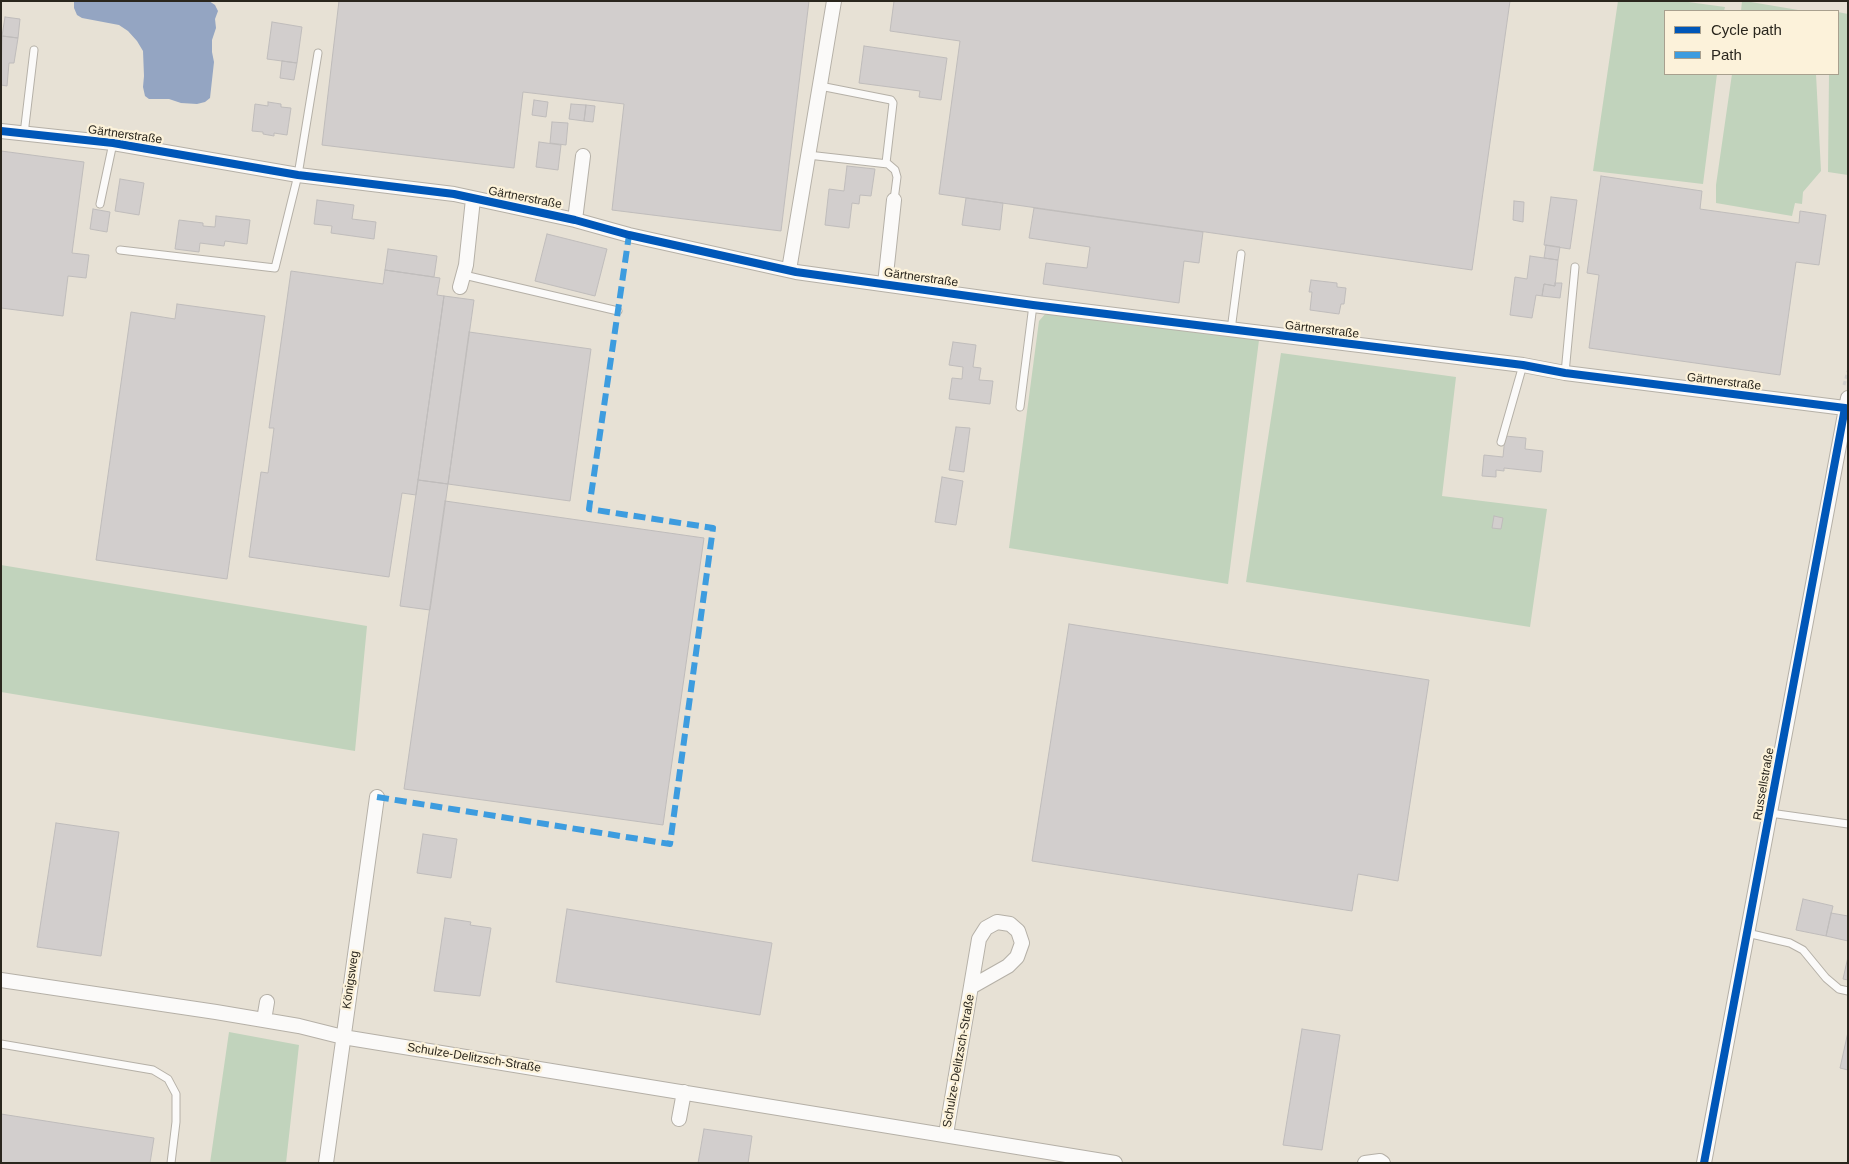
<!DOCTYPE html>
<html>
<head>
<meta charset="utf-8">
<style>
	body { margin:0 }
	#map { position:relative; width:1849px; height:1164px; overflow:hidden; background:#e7e1d5; font-family:Helvetica,sans-serif }
	canvas { display:block }
	.frame { position:absolute; inset:0; border:2px solid #2a261d; pointer-events:none }
	.legend { position:absolute; left:1664px; top:10px; width:175px; height:65px; box-sizing:border-box; background:#fcf2da; border:1px solid #a8a08e; margin:0; padding:6px 9px; list-style:none; font-size:15px; color:#2a261d }
	.legend li { display:flex; align-items:center; gap:10px; height:25px }
	.legend b { width:25px; border:1px solid #a8a08e }
</style>
</head>
<body>
<div id="map">
<canvas width="1849" height="1164"></canvas>
<div class="frame"></div>
<ul class="legend">
<li><b style="height:6px;background:#0057b8"></b>Cycle path</li>
<li><b style="height:6px;background:#3d9cdf"></b>Path</li>
</ul>
</div>
<script>
const ctx = document.querySelector('canvas').getContext('2d');
ctx.lineJoin = 'round';
function fill(path, color) { ctx.fillStyle = color; ctx.fill(path, 'evenodd'); }
const toPath = rows => new Path2D(rows.map(r => 'M' + r).join(''));
function strokePath(path, color, width, dash) { ctx.strokeStyle = color; ctx.lineWidth = width; ctx.lineCap = dash ? 'butt' : 'round'; ctx.setLineDash(dash || []); ctx.stroke(path); }
function write(font, color, halo, rows, align = 'center') {
  ctx.font = font + ' Helvetica,sans-serif'; ctx.lineWidth = 4.5; ctx.setLineDash([]); ctx.textBaseline = 'middle'; ctx.strokeStyle = halo; ctx.fillStyle = color; for (const [text, x, y, turn = 0] of rows) {
    ctx.save(); ctx.translate(x, y); ctx.rotate((+turn || 0) * Math.PI / 180); ctx.textAlign = isNaN(turn) ? turn : align; if (halo) ctx.strokeText(text, 0, 0); ctx.fillText(text, 0, 0); ctx.restore();
  }
}
fill(toPath([
	[1618,1,1681,1,1725,7,1724,11,1665,11,1665,74,1717,74,1703,184,1593,171],
	[1742,1,1745,1,1804,11,1741,11],
	[1838,12,1848,14,1848,175,1828,172,1829,74,1838,74],
	[1732,74,1816,74,1821,171,1803,192,1802,204,1795,203,1792,216,1716,203,1716,185],
	[1046,313,1259,340,1228,584,1009,548,1039,321],
	[1281,353,1456,377,1442,496,1547,509,1530,627,1246,582],
	[1,565,367,626,355,751,1,692],
	[229,1032,299,1045,286,1163,210,1163]
]), '#c1d3bc');
fill(toPath([
	[74,1,209,1,215,5,218,11,215,19,216,28,212,40,212,52,214,62,210,98,205,102,197,104,181,103,169,99,149,99,145,96,143,87,144,76,143,51,137,41,128,31,119,25,82,18,77,15,74,8]
]), '#94a5c2');
const building = toPath([
	[339,1,809,1,781,231,612,210,624,104,523,92,514,168,322,145,339,1],
	[894,1,1510,1,1472,270,939,194,960,41,890,31,894,1],
	[5,17,20,19,18,38,2,36,5,17],
	[272,22,302,27,297,63,267,59,272,22],
	[2,36,18,38,14,63,9,63,7,86,1,85,2,36],
	[864,46,947,58,941,100,919,97,920,91,859,83,864,46],
	[282,61,297,63,294,80,280,78,282,61],
	[534,100,548,102,546,117,532,115,534,100],
	[268,102,281,104,281,107,291,108,287,135,274,133,274,136,263,134,263,132,252,131,255,104,268,106,268,102],
	[571,104,586,105,584,121,569,119,571,104],
	[586,105,595,106,593,122,584,121,586,105],
	[552,122,568,123,566,145,550,143,552,122],
	[539,142,561,145,558,170,536,167,539,142],
	[1,151,84,162,72,253,89,255,86,278,68,276,63,316,1,308,1,151],
	[847,166,875,169,871,196,860,195,859,204,852,203,849,228,825,225,829,189,844,191,847,166],
	[1601,176,1702,191,1700,209,1799,223,1800,211,1826,215,1819,265,1796,262,1780,375,1589,348,1599,275,1587,273,1601,176],
	[120,179,144,183,139,215,115,211,120,179],
	[1551,197,1577,200,1570,249,1544,245,1551,197],
	[966,198,1003,203,1000,230,962,225,966,198],
	[317,200,354,205,352,219,376,222,374,239,331,233,332,226,314,224,317,200],
	[1514,201,1524,202,1523,222,1513,220,1514,201],
	[1034,208,1203,232,1199,263,1184,261,1179,303,1043,284,1046,263,1087,268,1090,247,1029,238,1034,208],
	[93,209,110,212,107,232,90,229,93,209],
	[216,216,250,220,247,244,225,241,224,246,200,243,199,252,175,249,179,220,203,223,203,226,215,227,216,216],
	[547,234,607,249,595,296,535,281,547,234],
	[1546,245,1560,247,1558,260,1544,258,1546,245],
	[388,249,437,256,434,277,385,270,388,249],
	[1530,256,1558,260,1555,286,1544,284,1542,296,1536,295,1532,318,1510,315,1515,277,1527,279,1530,256],
	[385,270,440,278,437,295,444,296,416,495,402,493,389,577,249,557,261,472,268,473,274,428,269,428,291,271,383,284,385,270],
	[1311,280,1337,283,1337,287,1346,288,1344,304,1341,304,1339,314,1310,310,1312,292,1309,292,1311,280],
	[1555,283,1562,283,1560,298,1542,296,1544,284,1555,286,1555,283],
	[444,296,474,300,448,484,418,480,444,296],
	[177,304,265,316,227,579,96,560,131,312,175,319,177,304],
	[469,332,591,349,570,501,448,484,469,332],
	[953,342,976,345,973,367,981,368,979,380,993,381,990,404,949,399,952,378,962,379,963,367,949,365,953,342],
	[956,427,970,428,964,472,949,470,956,427],
	[1505,436,1526,438,1525,449,1543,451,1541,472,1504,468,1504,471,1496,470,1496,477,1482,476,1484,455,1503,457,1505,436],
	[942,477,963,481,956,525,935,522,942,477],
	[418,480,448,484,430,610,400,606,418,480],
	[445,501,704,538,663,825,404,789,445,501],
	[1494,516,1503,518,1501,529,1492,528,1494,516],
	[1069,624,1429,680,1398,881,1358,874,1352,911,1032,861,1069,624],
	[56,823,119,832,101,956,37,947,56,823],
	[423,834,457,839,451,878,417,873,423,834],
	[1803,899,1833,906,1826,936,1796,930,1803,899],
	[567,909,772,943,760,1015,556,982,567,909],
	[1831,913,1848,916,1848,941,1826,936,1831,913],
	[445,918,471,922,470,925,491,928,480,996,434,991,445,918],
	[1848,957,1848,980,1843,979,1848,957],
	[1302,1029,1340,1035,1322,1150,1283,1145,1302,1029],
	[1848,1032,1848,1070,1840,1068,1848,1032],
	[1,1114,154,1138,150,1163,1,1163,1,1114],
	[704,1129,752,1136,748,1163,698,1163,704,1129]
]);
fill(building, '#d2cecd');
strokePath(building, '#bfbcbb', 1);
const lane = toPath([
	[820,86,891,100,893,103,886,163],
	[24,134,34,50],
	[808,155,888,164,895,170,897,177,894,200],
	[100,204,113,143],
	[120,250,275,268,298,175,318,53],
	[464,275,618,311],
	[1231,330,1241,254],
	[1565,373,1575,267],
	[1020,407,1033,305],
	[1501,442,1523,365],
	[1770,813,1848,824],
	[1747,933,1790,943,1803,950,1826,978,1839,989,1848,991],
	[1,1044,153,1070,168,1079,176,1094,176,1122,171,1163]
]);
const street = toPath([
	[1,131,113,143,298,175,454,194,575,220,629,235,796,272,1033,305,1523,365,1565,373,1845,408],
	[575,220,583,156],
	[789,270,834,1],
	[885,284,894,200],
	[460,287,466,265,473,199],
	[1,980,216,1012,299,1026,343,1037,1115,1163],
	[264,1020,267,1002],
	[679,1119,684,1092],
	[946,1134,979,939,986,928,997,922,1010,924,1018,931,1022,943,1017,957,1008,966,971,987],
	[326,1163,377,797],
	[1365,1163,1380,1161,1383,1163],
	[1704,1163,1848,398]
]);
strokePath(lane, '#b5b0a7', 9);
strokePath(street, '#b5b0a7', 16);
strokePath(toPath([
	[1844,385,1848,371]
]), '#d2d0cc', 3, [4, 2.5]);
strokePath(lane, '#fbfaf9', 7);
strokePath(street, '#fbfaf9', 14);
strokePath(toPath([
	[377,797,670,844,713,528,589,509,629,235]
]), '#3d9cdf', 6, [12, 6]);
strokePath(toPath([
	[1,131,113,143,298,175,454,194,575,220,629,235,796,272,1033,305,1523,365,1565,373,1845,408,1704,1163]
]), '#0057b8', 8);
write('12px', '#2a261d', '#fcf2da', [
	["Gärtnerstraße",125,135,8],
	["Gärtnerstraße",525,198,11],
	["Gärtnerstraße",921,278,8],
	["Gärtnerstraße",1322,330,7],
	["Gärtnerstraße",1724,382,7],
	["Russellstraße",1764,784,-80],
	["Königsweg",351,980,-82],
	["Schulze-Delitzsch-Straße",474,1058,9],
	["Schulze-Delitzsch-Straße",959,1061,-80]
]);
</script>
</body>
</html>
